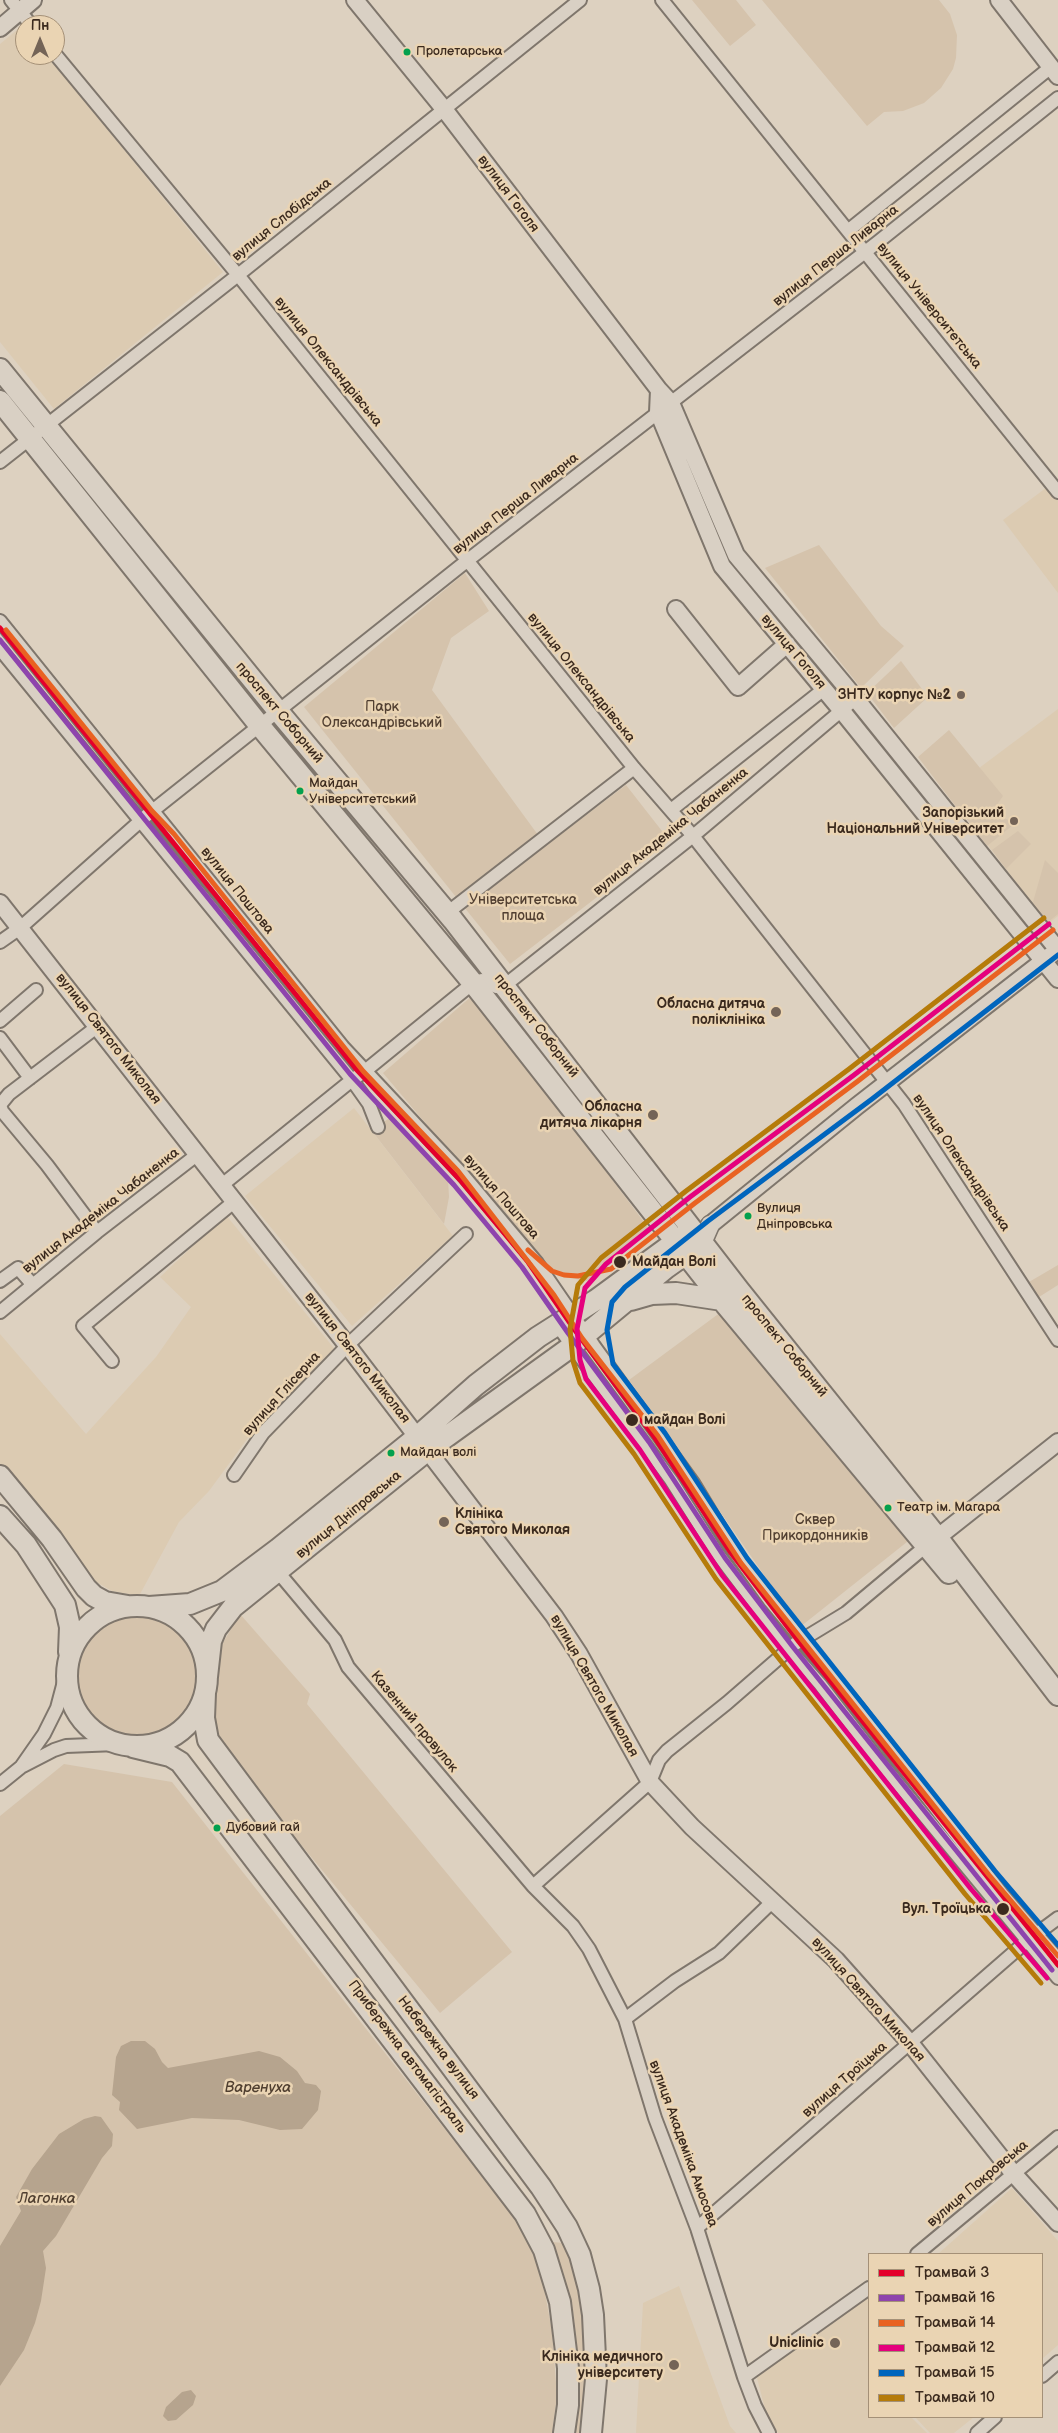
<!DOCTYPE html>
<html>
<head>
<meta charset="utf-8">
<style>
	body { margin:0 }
	#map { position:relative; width:1058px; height:2433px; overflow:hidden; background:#ddd1c0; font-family:"Balsamiq Sans",sans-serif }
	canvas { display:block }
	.legend { position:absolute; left:868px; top:2253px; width:175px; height:165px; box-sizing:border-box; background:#ead4b3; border:1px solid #a49077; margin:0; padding:6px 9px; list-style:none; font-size:15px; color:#3b2a1e }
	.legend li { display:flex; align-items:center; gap:10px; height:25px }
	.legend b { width:25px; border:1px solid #a49077 }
	.north { position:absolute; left:15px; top:15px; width:50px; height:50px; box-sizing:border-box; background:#ead4b3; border:1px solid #a49077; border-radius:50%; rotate:0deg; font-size:14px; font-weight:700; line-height:20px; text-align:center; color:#3b2a1e }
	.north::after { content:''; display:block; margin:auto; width:18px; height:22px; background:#746457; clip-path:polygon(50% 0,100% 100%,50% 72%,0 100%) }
</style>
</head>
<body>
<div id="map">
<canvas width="1058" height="2433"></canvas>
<ul class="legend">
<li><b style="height:6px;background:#e4002b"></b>Трамвай 3</li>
<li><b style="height:6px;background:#8e44ad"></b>Трамвай 16</li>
<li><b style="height:6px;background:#e96222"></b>Трамвай 14</li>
<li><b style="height:6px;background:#e5007d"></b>Трамвай 12</li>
<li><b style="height:6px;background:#0065bd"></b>Трамвай 15</li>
<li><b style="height:6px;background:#b57b0a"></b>Трамвай 10</li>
</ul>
<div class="north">Пн</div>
</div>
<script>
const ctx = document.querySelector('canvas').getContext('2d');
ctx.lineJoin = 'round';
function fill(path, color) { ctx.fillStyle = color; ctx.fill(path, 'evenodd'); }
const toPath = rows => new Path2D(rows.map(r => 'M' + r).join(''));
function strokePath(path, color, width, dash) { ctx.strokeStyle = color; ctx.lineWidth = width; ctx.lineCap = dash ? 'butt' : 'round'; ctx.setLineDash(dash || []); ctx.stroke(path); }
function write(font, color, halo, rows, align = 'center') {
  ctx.font = font + ' "Balsamiq Sans",sans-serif'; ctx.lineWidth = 5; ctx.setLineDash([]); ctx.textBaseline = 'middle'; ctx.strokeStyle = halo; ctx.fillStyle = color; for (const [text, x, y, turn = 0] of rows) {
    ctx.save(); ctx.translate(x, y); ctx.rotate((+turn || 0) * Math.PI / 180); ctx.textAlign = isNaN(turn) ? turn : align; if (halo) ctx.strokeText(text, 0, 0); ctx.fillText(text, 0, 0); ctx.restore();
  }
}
fill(toPath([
	[23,25,25,28,25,55,47,55,223,272,54,409,0,342,0,44],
	[1058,479,1058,593,1003,520],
	[1058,709,1058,916,1048,924,947,792],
	[354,1108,453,1236,352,1326,245,1196],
	[226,1215,337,1352,253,1431,209,1491,179,1522,139,1596,112,1591,93,1580,0,1466,0,1334,86,1434,156,1357,191,1307,160,1277],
	[1012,2188,1058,2241,1058,2345,1042,2359,1042,2254,938,2254],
	[679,2286,730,2426,736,2433,636,2433,643,2303],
	[869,2295,869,2417,911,2417,927,2433,778,2433,765,2409,756,2374],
	[915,2417,974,2417,954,2433,930,2433]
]), '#dccbb2');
fill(toPath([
	[692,0,736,0,756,25,730,46],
	[762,0,939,0,950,14,957,35,956,58,953,69,941,88,924,103,903,111,884,112,867,126],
	[819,545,881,626,904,646,861,688,765,568],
	[465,573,489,611,451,638,432,690,541,839,460,902,304,707],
	[901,661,928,697,894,728,867,693],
	[855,707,1033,925,1027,930,849,712],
	[949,730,1003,796,991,813,960,812,918,757],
	[626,785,669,840,666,844,510,964,464,907],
	[966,818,1007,819,1013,825,987,846],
	[1018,831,1031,844,1006,869,992,850],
	[1045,860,1058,873,1058,914,1048,922,1033,902],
	[473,995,650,1230,587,1281,558,1276,527,1243,383,1073],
	[392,1116,448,1179,449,1197,444,1224,372,1131],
	[1058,1265,1058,1285,1039,1297,1029,1282],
	[721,1312,912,1538,800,1627,629,1380],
	[240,1614,310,1694,307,1704,512,1952,440,2013,222,1749,213,1708,221,1646],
	'74 1677a61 61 0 1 1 122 0a61 61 0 1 1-122 0Z',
	[64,1764,172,1782,521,2226,541,2272,552,2331,557,2396,552,2433,0,2433,0,1816],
	[551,2242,565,2243,581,2288,588,2323,586,2433,574,2433,578,2385,576,2339,572,2303,563,2272]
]), '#d5c3ac');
fill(toPath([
	[131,2041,145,2041,155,2049,162,2062,168,2068,259,2051,280,2057,297,2071,305,2083,316,2085,321,2091,318,2110,302,2129,280,2130,239,2120,192,2118,137,2129,119,2110,120,2102,112,2095,116,2057,121,2046],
	[95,2116,101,2117,113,2134,112,2146,102,2158,56,2236,43,2251,46,2268,41,2301,35,2323,24,2350,0,2386,0,2246,21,2211,16,2197,32,2169,59,2134,84,2119],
	[191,2390,196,2396,193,2405,176,2420,168,2421,163,2416,166,2407,182,2392]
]), '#b6a48e');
const minor = toPath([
	[11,0,31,25],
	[662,0,1058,492],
	[55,54,238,275,634,768,693,836,904,1104,1058,1340],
	[849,230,1051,67],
	[0,462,238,275,580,0],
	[0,621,343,1047,463,1175,537,1263,594,1346,693,1483,734,1551,770,1601,857,1706,1002,1894,1058,1959],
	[0,649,352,1080,369,1104,378,1127],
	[671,810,824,689],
	[447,913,634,768],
	[0,942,20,928,146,816,468,560,878,242,1058,98],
	[0,1021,36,990],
	[0,1038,30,1078],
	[222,1185,352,1080,365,1071,473,983,482,980,496,987,504,986,693,836,855,699],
	[97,1232,47,1165,2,1111,0,1105,9,1094,98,1026],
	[0,1281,18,1268,32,1284],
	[0,1312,97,1232,198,1154],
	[557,1325,671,1480,717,1553,789,1649,820,1684,876,1757,1058,1978],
	[112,1361,83,1326,235,1201],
	[234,1475,263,1433,353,1340,466,1234],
	[273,1566,335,1640,348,1667,533,1886,573,1926,589,1949,625,2019,655,2118,697,2228,744,2377,755,2406,769,2433],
	[23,1766,54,1750,66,1746,117,1744],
	[0,1784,21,1767,44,1734,57,1708,66,1674],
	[533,1886,650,1782,659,1760,667,1751,727,1703,795,1644,846,1613,926,1546],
	[625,2019,675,1981,719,1953,773,1901],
	[697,2228,1027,1941,1058,1918],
	[917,2254,1058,2137],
	[1042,2376,1058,2362],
	[744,2377,869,2288],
	[977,2433,995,2417]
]);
const tertiary = toPath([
	[355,0,444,109,659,390,671,403,736,555,847,688,1058,950],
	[999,0,1058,76],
	[0,28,33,0],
	[659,390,658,412,722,566,842,711,1058,979],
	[676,609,738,687,787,644],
	[0,903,347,1345,554,1616,579,1654,650,1782,692,1827,836,1960,910,2043,1013,2173,1058,2223],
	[710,1225,857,1106,1051,955],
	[928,1545,1058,1442]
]);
const secondary = toPath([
	[703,1241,710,1225]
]);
const primary = toPath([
	[0,369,278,711,453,920,739,1290,937,1537,1058,1695],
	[0,401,260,726,473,983,721,1299,949,1573],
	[631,1300,652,1294,676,1293,722,1300],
	[0,1476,52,1539,86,1588,94,1596,105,1602,128,1606],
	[0,1516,26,1545,65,1605,70,1627,69,1652],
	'67 1676a70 70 0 1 1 140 0a70 70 0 1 1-140 0Z',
	[149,1607,190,1604,222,1591,278,1549,417,1437,476,1385,538,1337,596,1300,686,1234],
	[207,1677,211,1641,216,1629,233,1607,428,1450,568,1349,666,1268,697,1246],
	[205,1693,204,1718,208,1740,541,2187,567,2227,580,2255,589,2289,593,2315,596,2379,591,2433],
	[133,1747,170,1756,180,1762,525,2214,544,2250,560,2302,568,2368,568,2405,564,2433]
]);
strokePath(minor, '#7f766c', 16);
strokePath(tertiary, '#7f766c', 20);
strokePath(secondary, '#7f766c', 21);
strokePath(primary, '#7f766c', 24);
strokePath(minor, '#d9d0c4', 12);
strokePath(tertiary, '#d9d0c4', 16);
strokePath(secondary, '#d9d0c4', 18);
strokePath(primary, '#d9d0c4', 20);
strokePath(toPath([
	[0,628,356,1069,460,1180,528,1262,574,1329,655,1438,731,1553,799,1642,1058,1965]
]), '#e4002b', 5);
strokePath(toPath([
	[0,640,350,1074,454,1185,522,1267,568,1333,649,1442,725,1558,793,1647,1052,1970]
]), '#8e44ad', 5);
strokePath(toPath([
	[6,630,152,811,174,834,363,1071,458,1171,554,1295,582,1338,658,1436,741,1563,989,1875,1058,1956],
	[528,1250,552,1271,564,1275,578,1276,611,1269,695,1203,858,1081,1053,930]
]), '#e96222', 5);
strokePath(toPath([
	[1047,1978,971,1889,722,1575,640,1450,586,1379,580,1360,577,1329,585,1288,606,1264,690,1197,854,1075,1049,924]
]), '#e5007d', 5);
strokePath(toPath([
	[1058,955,872,1099,708,1221,625,1287,612,1302,607,1330,613,1364,665,1433,747,1558,995,1871,1058,1945]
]), '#0065bd', 5);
strokePath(toPath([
	[1041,1983,965,1894,716,1579,634,1454,580,1383,573,1361,570,1329,578,1285,601,1258,686,1191,849,1069,1044,918]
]), '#b57b0a', 5);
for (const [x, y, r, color] of [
	[407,52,4.5,"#03a04e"],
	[961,695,5,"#746457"],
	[300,791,4.5,"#03a04e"],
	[1014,821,5,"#746457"],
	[776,1012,6,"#746457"],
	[653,1115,6,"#746457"],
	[748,1216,4.5,"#03a04e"],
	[620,1262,7,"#3b2a1e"],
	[632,1420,7,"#3b2a1e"],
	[391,1453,4.5,"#03a04e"],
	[888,1508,4.5,"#03a04e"],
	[444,1522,6,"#746457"],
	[217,1828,4.5,"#03a04e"],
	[1003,1909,7,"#3b2a1e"],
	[835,2343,6,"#746457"],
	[674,2365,6,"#746457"]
]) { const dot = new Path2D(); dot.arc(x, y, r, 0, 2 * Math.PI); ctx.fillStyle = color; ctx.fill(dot); strokePath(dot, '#ead4b3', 2); }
write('13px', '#3b2a1e', '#ead4b3', [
	["Пролетарська",416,52],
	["Майдан",309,784],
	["Університетський",309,800],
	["Вулиця",757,1209],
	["Дніпровська",757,1225],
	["Майдан волі",400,1453],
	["Театр ім. Магара",897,1508],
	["Дубовий гай",226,1828]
], 'left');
write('14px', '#3b2a1e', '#ead4b3', [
	["вулиця Гоголя",508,194,53],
	["вулиця Слобідська",282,220,-39],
	["вулиця Перша Ливарна",836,256,-38],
	["вулиця Університетська",929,306,51],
	["вулиця Олександрівська",328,362,51],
	["вулиця Перша Ливарна",516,504,-38],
	["вулиця Гоголя",793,652,50],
	["вулиця Олександрівська",581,678,51],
	["проспект Соборний",279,713,50],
	["вулиця Академіка Чабаненка",671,832,-39],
	["вулиця Поштова",237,891,51],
	["проспект Соборний",536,1026,52],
	["вулиця Святого Миколая",108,1039,52],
	["вулиця Олександрівська",961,1163,56],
	["вулиця Поштова",501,1197,49],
	["вулиця Академіка Чабаненка",101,1211,-38],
	["проспект Соборний",784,1346,51],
	["вулиця Святого Миколая",357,1358,52],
	["вулиця Глісерна",282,1394,-48],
	["вулиця Дніпровська",349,1515,-39],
	["вулиця Святого Миколая",594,1686,60],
	["Казенний провулок",414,1722,50],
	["вулиця Святого Миколая",868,2000,48],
	["Набережна вулиця",438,2048,53],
	["Прибережна автомагістраль",407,2057,53],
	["вулиця Троїцька",845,2080,-41],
	["вулиця Академіка Амосова",683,2144,70],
	["вулиця Покровська",978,2184,-40]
]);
write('bold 14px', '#3b2a1e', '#ead4b3', [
	["ЗНТУ корпус №2",951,695],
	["Запорізький",1004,813],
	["Національний Університет",1004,829],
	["Обласна дитяча",765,1004],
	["поліклініка",765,1020],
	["Обласна",642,1107],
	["дитяча лікарня",642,1123],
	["Клініка",455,1514,"left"],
	["Святого Миколая",455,1530,"left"],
	["Uniclinic",824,2343],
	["Клініка медичного",663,2357],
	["університету",663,2373]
], 'right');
write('14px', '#513f31', '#ead4b3', [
	["Парк",382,707],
	["Олександрівський",382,723],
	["Університетська",523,900],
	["площа",523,916],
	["Сквер",815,1520],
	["Прикордонників",815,1536]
]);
write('bold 14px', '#3b2a1e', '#ead4b3', [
	["Майдан Волі",632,1262],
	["майдан Волі",644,1420],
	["Вул. Троїцька",991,1909,"right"]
], 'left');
write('italic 15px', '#503f30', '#ead4b3', [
	["Варенуха",258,2088],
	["Лагонка",47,2199]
]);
</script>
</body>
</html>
